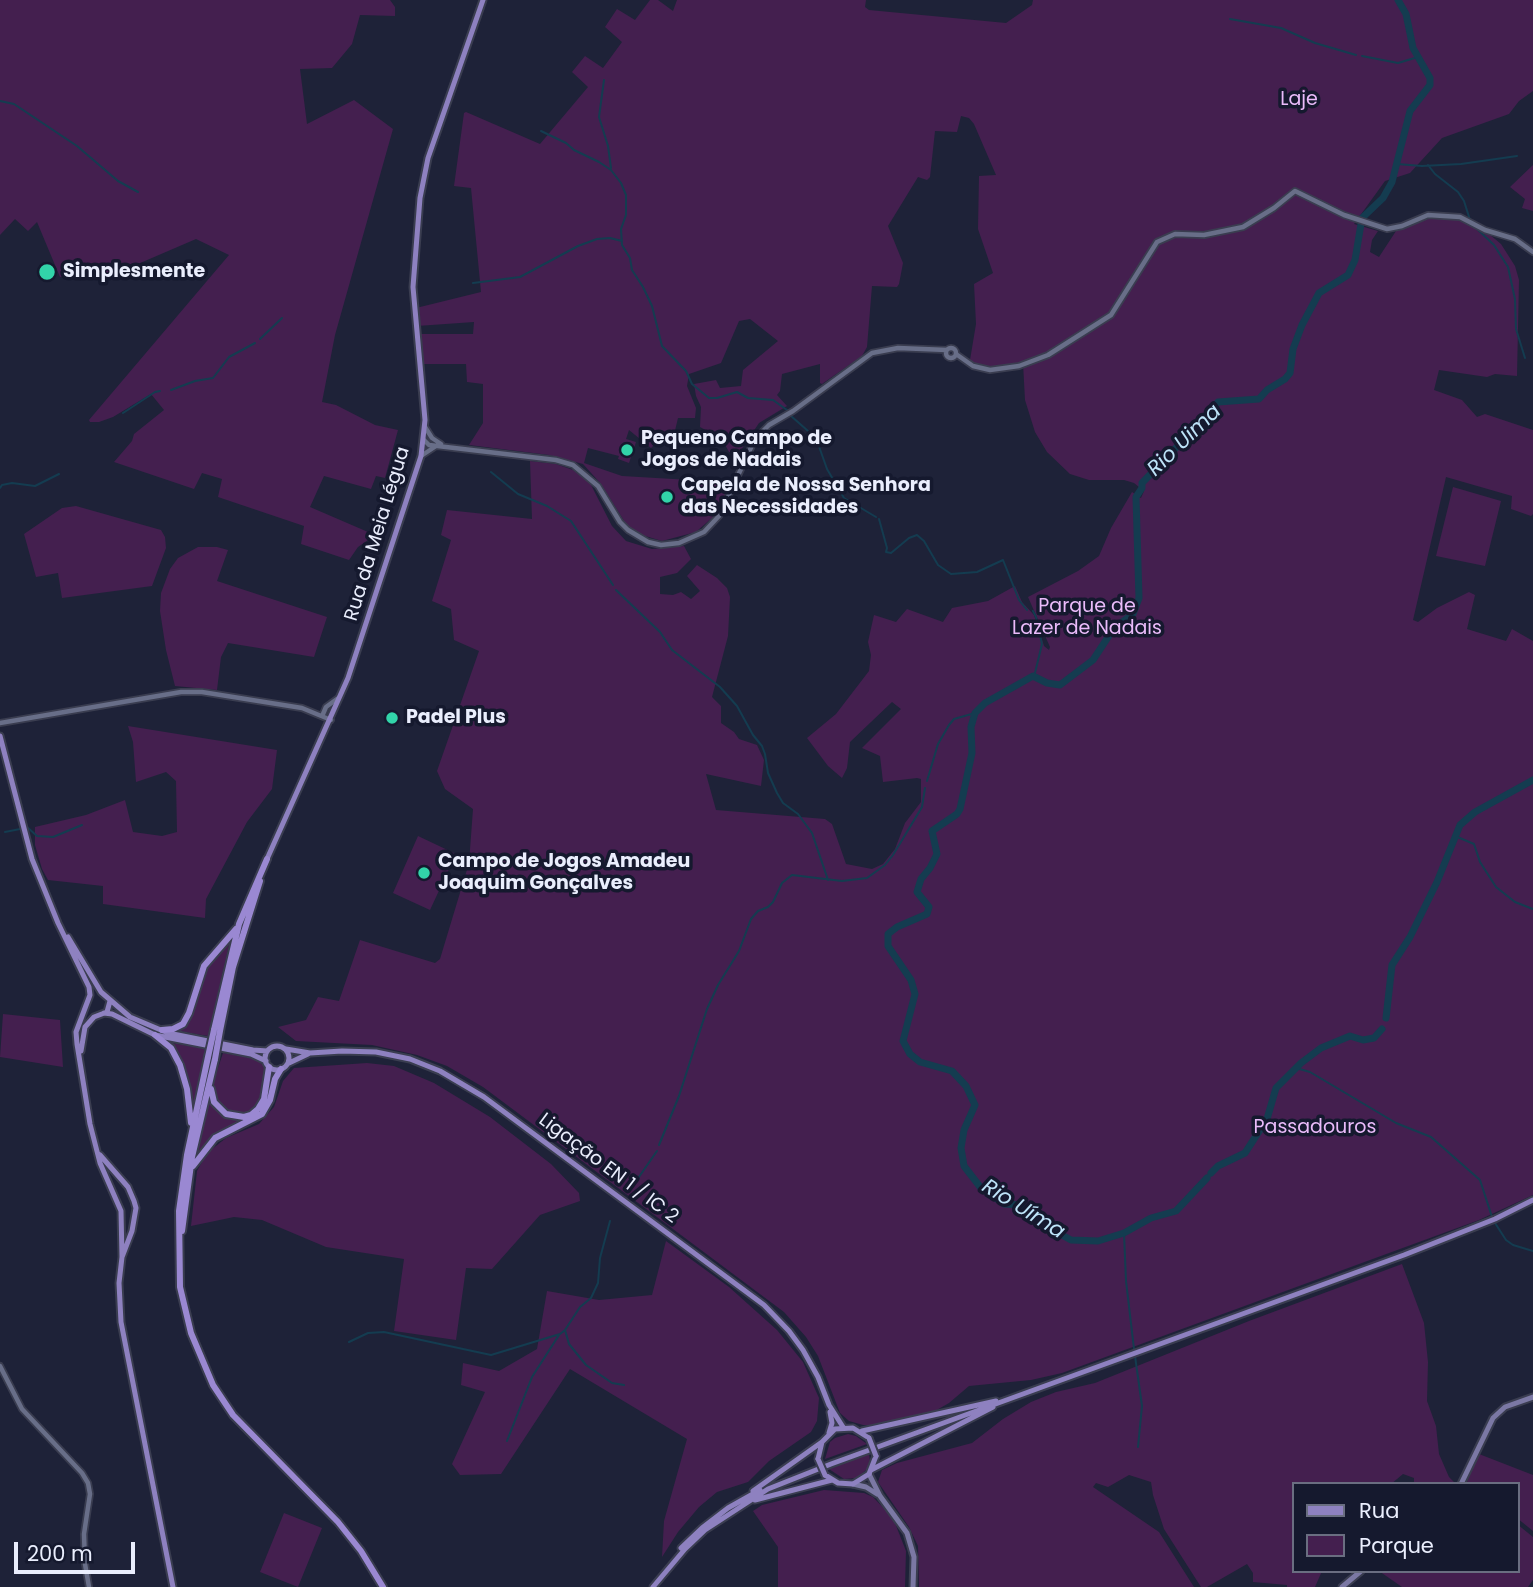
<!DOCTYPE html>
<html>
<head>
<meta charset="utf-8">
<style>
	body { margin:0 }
	#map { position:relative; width:1533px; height:1587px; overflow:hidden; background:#1e2238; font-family:Poppins,sans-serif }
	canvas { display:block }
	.legend { position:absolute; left:1292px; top:1482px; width:228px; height:91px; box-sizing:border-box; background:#15192e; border:2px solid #6a6e81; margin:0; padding:9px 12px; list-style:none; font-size:21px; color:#eaeefd }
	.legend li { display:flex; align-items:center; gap:14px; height:35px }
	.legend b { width:35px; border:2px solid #6a6e81 }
	.scale { position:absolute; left:14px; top:1542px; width:121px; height:32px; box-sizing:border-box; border:4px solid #eaeefd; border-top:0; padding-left:9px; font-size:21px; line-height:24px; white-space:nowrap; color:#eaeefd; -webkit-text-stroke:5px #15192e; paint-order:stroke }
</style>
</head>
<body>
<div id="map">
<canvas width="1533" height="1587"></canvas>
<ul class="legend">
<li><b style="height:9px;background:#8e81c0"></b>Rua</li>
<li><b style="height:19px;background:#441f4f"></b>Parque</li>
</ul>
<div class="scale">200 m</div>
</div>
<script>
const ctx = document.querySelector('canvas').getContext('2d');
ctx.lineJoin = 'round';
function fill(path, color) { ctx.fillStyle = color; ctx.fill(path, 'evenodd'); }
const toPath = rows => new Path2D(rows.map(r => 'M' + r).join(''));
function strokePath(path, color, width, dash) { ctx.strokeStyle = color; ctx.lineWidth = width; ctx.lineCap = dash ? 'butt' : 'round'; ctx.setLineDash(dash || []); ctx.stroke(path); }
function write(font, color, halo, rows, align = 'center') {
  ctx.font = font + ' Poppins,sans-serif'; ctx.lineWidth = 7; ctx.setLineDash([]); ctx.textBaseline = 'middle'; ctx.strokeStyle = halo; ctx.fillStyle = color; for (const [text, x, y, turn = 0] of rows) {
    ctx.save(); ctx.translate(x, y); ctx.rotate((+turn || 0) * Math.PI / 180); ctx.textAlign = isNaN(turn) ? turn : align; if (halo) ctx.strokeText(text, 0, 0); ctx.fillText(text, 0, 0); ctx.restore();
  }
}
fill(toPath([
	[0,0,390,0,395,7,395,16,360,15,352,44,332,68,300,69,307,124,354,100,393,129,335,335,322,402,336,405,375,425,398,430,385,478,376,476,371,489,324,476,310,507,375,535,358,547,349,560,301,544,304,526,218,497,222,479,202,473,194,489,114,462,132,441,134,434,164,410,151,394,113,417,99,422,90,422,89,420,229,255,196,239,117,273,60,277,37,222,28,231,15,219,0,235],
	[650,0,658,0,673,11,677,0,866,0,865,7,869,10,1006,23,1032,5,1033,0,1533,0,1533,91,1519,101,1509,114,1442,138,1410,173,1385,181,1354,224,1378,231,1372,240,1370,252,1379,257,1396,231,1433,217,1461,220,1489,234,1501,244,1515,266,1519,280,1517,376,1495,374,1487,377,1439,370,1434,390,1462,400,1477,417,1485,414,1533,430,1533,514,1531,516,1511,509,1512,496,1446,477,1413,620,1418,622,1437,608,1469,592,1475,595,1467,629,1506,641,1512,629,1533,641,1533,1195,1479,1220,1062,1373,1031,1380,969,1386,949,1403,935,1411,880,1425,863,1425,849,1421,840,1413,818,1356,806,1337,784,1312,483,1087,447,1066,417,1055,372,1045,296,1041,278,1027,306,1020,318,997,339,1001,360,940,435,963,440,959,469,863,473,809,445,789,437,771,479,651,454,640,451,609,432,601,451,540,441,535,447,510,532,519,530,461,556,464,573,470,589,481,612,526,626,541,652,549,684,546,691,559,677,573,660,577,660,594,673,595,681,592,691,599,700,591,687,576,697,565,717,578,727,588,730,597,728,636,712,697,721,706,721,723,734,732,739,739,757,745,764,760,761,786,706,774,716,810,825,819,832,824,846,864,872,869,883,864,895,849,905,823,921,802,921,779,917,778,883,782,880,756,862,748,901,709,892,702,850,742,847,768,842,778,828,766,807,738,836,714,869,671,871,655,868,642,874,615,896,622,907,609,943,622,952,608,988,601,1015,586,1022,602,1034,615,1044,646,1049,650,1050,647,1028,597,1078,571,1099,556,1111,528,1132,492,1141,498,1144,491,1134,483,1124,480,1089,480,1070,474,1047,452,1035,432,1025,400,1023,363,988,368,975,364,970,360,976,324,974,284,993,273,978,229,979,176,996,175,974,124,969,118,961,116,957,132,935,131,930,177,927,180,918,177,888,226,903,263,899,284,897,287,872,286,867,347,862,356,822,384,820,383,820,364,782,374,780,391,777,395,787,406,759,423,739,453,729,452,722,439,700,427,701,407,696,396,694,384,716,380,720,388,741,386,743,370,778,341,750,319,739,321,721,363,689,374,687,386,696,408,695,418,678,418,673,439,662,437,651,448,629,430,626,439,636,442,629,463,618,459,619,456,588,448,584,463,622,476,724,482,726,495,713,517,696,532,662,541,635,533,626,524,601,484,583,464,549,455,469,445,483,423,483,384,467,382,466,364,421,364,418,334,473,334,474,322,417,326,416,308,481,292,471,188,454,186,464,113,466,112,540,144,588,87,572,72,585,56,603,68,622,42,605,27,617,9,635,20],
	[1533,165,1533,211,1522,208,1525,199,1510,187],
	[1453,487,1501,501,1485,566,1436,556],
	[76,506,161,530,165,537,166,548,152,586,62,598,58,573,36,577,24,534,62,508],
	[198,547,217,547,228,550,217,581,327,617,314,657,228,643,221,657,217,690,175,686,166,650,160,611,161,593,170,569,178,558],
	[128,726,277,750,272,789,247,822,206,899,205,918,103,904,103,886,48,880,42,869,35,845,35,827,86,815,125,800,133,832,162,836,177,832,176,781,166,772,136,782,133,742],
	[418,836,456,854,430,910,393,893],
	[230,941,208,1036,179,1031,188,1022,191,1014,207,965],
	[3,1014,60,1020,63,1067,0,1057],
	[172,1043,205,1049,193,1113,186,1072],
	[223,1053,256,1059,263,1065,267,1074,261,1103,250,1113,230,1114,217,1105,213,1089,214,1080],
	[367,1063,394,1066,434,1083,490,1117,551,1164,579,1193,580,1201,540,1215,492,1269,466,1268,456,1340,394,1331,404,1259,326,1247,262,1220,234,1217,191,1226,197,1171,207,1153,226,1138,259,1124,274,1107,283,1081,294,1068],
	[208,1096,212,1105,221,1115,231,1119,252,1117,219,1132,207,1141,197,1154],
	[666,1241,729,1287,777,1330,803,1362,819,1398,817,1421,811,1432,769,1461,748,1482,717,1492,699,1507,678,1532,662,1557,664,1521,687,1439,570,1369,501,1474,460,1475,452,1464,485,1392,461,1385,463,1363,499,1371,537,1349,547,1291,599,1300,652,1295],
	[1402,1264,1424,1323,1428,1362,1427,1401,1436,1426,1439,1454,1449,1477,1456,1484,1414,1482,1414,1478,1403,1474,1391,1484,1293,1484,1293,1571,1322,1571,1315,1587,1287,1587,1287,1585,1253,1582,1253,1573,1247,1564,1207,1587,1201,1587,1164,1529,1153,1495,1151,1482,1129,1475,1108,1487,1096,1483,1093,1487,1159,1532,1194,1587,919,1587,918,1546,909,1527,878,1482,882,1470,897,1463,972,1443,1003,1419,1031,1402,1056,1392,1095,1383,1249,1321],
	[848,1434,856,1436,867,1444,825,1459,830,1442,835,1438],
	[869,1454,870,1461,868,1468,857,1478,844,1479,829,1469],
	[1479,1454,1533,1475,1533,1531,1517,1518,1517,1484,1466,1484],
	[824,1490,864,1493,873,1497,893,1518,906,1551,905,1587,778,1587,778,1547,753,1511,762,1505],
	[284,1513,322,1528,298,1587,260,1572],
	[1517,1524,1533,1537,1533,1580,1528,1587,1402,1587,1379,1571,1517,1571]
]), '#441f4f');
strokePath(toPath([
	[1230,19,1281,28,1315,43,1356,55],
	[1362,56,1398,63,1418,57],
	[604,80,599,117,608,146,611,168],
	[0,101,14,104,77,146,118,181,138,192],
	[541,131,566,143,574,150,599,162,611,170,621,183,626,195,626,215,621,229,622,245,630,258,632,270,643,287,652,306,662,346,686,371,692,384,709,398,717,398,737,392,748,398,773,400,787,410],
	[1397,164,1422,166,1461,164,1517,156],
	[1428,165,1435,174,1458,192,1464,201,1470,220],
	[1473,225,1494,245,1508,267,1515,299,1516,329,1525,358],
	[473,283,520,277,578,246,597,239,610,238,622,241],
	[260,339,282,318],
	[171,390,195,381,213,378,229,357,255,343],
	[123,413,155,392,160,391],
	[791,416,816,438,827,469,844,498,876,517],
	[491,472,518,494,547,506,571,521,613,585],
	[0,488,2,485,12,483,35,486,59,474],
	[879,519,887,548,886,552,891,553,909,538,917,535,924,541,938,565,951,574,977,572,1003,560,1019,600,1027,610],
	[616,590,660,632,672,650,720,687,737,706,753,735,762,746,765,754,768,773,777,793,783,803,798,814,812,833,828,880],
	[1033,611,1036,617,1042,644,1034,677],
	[927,781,938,744,949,725,954,719,975,713],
	[27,827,37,836,53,837,82,825],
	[5,832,20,829],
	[1455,836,1474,844,1480,862,1496,887,1515,902,1533,909],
	[1296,1068,1310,1072,1396,1123,1431,1137,1480,1180,1492,1217],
	[659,1145,679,1096,707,1009,718,985,739,951,751,919,758,911,768,907,773,902,782,883,792,875,842,881,867,878,885,865,893,855,922,807,925,788],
	[634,1184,657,1151],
	[1495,1223,1506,1240,1513,1245,1533,1251],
	[1124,1233,1126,1281,1134,1349],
	[565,1330,569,1344,586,1365,612,1383,624,1385],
	[349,1342,368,1333,384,1332,491,1355,560,1334,565,1330,580,1307,591,1298,598,1283,600,1258,610,1221],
	[1135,1356,1142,1406,1138,1447],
	[507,1441,532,1377,559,1335]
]), '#143c50', 2);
strokePath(toPath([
	[1386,1018,1392,965,1410,937,1437,882,1460,825,1475,812,1533,780],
	[1211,1173,1218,1166,1245,1153,1267,1119,1276,1088,1301,1063,1321,1048,1350,1036,1363,1040,1374,1038,1382,1029],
	[1207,1178,1176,1211,1151,1218,1124,1233,1098,1241,1071,1240,1042,1224,1021,1205,1004,1204,981,1188,964,1166,961,1148,964,1130,975,1105,966,1086,952,1071,920,1062,910,1054,903,1041,915,994,911,980,888,946,888,934,897,927,927,914,929,907,917,892,921,879,930,868,937,854,932,831,957,814,960,809,972,753,971,727,975,713,985,703,1033,676,1047,683,1060,685,1093,660,1114,628,1133,614,1139,598,1136,497,1142,488,1142,483,1202,421,1218,402,1259,399,1267,390,1285,379,1290,373,1293,349,1302,325,1319,293,1348,275,1355,260,1362,218,1383,198,1392,182,1410,111,1430,85,1430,78,1413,48,1406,14,1398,0]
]), '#143c50', 7);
const tertiary = toPath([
	'946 353a5 5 0 1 1 10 0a5 5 0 1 1-10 0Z',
	[956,354,973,366,990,370,1019,366,1048,355,1111,315,1157,242,1175,234,1204,235,1243,227,1274,208,1295,191,1344,215,1387,229,1402,226,1428,215,1460,217,1485,230,1515,239,1533,252],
	[425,427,432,438,441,444],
	[424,440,429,445,556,460,573,465,598,486,620,522,628,530,648,542,661,545,679,543,704,532,719,516,755,439,769,425,793,411,872,353,898,348,947,350],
	[421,456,436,446],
	[323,714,326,707,337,699],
	[0,723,181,692,202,692,302,708,331,720],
	[0,1366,22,1409,82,1473,88,1483,90,1494,84,1534,85,1564,89,1587]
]);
const secondary = toPath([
	[869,1474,880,1496,907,1533,914,1557,913,1587],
	[853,1484,866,1487,877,1494],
	[1461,1484,1493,1418,1505,1407,1533,1397],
	[1342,1587,1361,1571]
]);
const primary = toPath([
	[0,736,32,859,58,923,89,987,90,995,76,1032,77,1044,90,1124,100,1163,121,1211,122,1257,119,1283,121,1322,173,1587],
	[267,859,348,678,421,456,425,420,413,287,420,198,428,158,483,0],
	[68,937,101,992,130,1017,168,1033,253,1050,267,1051],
	[104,1013,112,1014,155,1035,251,1054,266,1061],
	'265 1058a12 12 0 1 1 24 0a12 12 0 1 1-24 0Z',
	[286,1049,310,1053,342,1051,376,1052,410,1059,440,1071,484,1097,764,1305,789,1331,803,1350,818,1377,829,1405,843,1427],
	[81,1051,85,1027,94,1017,107,1012,110,1001],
	[289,1063,308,1054],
	[100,1155,128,1187,134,1201,136,1208,132,1231,122,1257],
	[862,1431,996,1401],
	[829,1433,832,1423,830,1412],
	[818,1459,822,1442,835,1429,853,1428,869,1438],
	[871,1470,993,1407],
	[825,1475,838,1483,853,1484,869,1474,876,1456],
	[753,1491,822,1442],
	[755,1500,832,1480],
	[681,1548,702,1528,728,1508,760,1490],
	[653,1587,685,1549,705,1530,768,1489,831,1464,1404,1255,1495,1219,1533,1200]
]);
const trunk = toPath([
	[162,1030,173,1029,183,1024,189,1013,204,966,236,929],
	[214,1030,239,924,267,859],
	[220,1031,233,967,260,881],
	[155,1035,171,1048,180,1065,187,1089,191,1123],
	[208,1057,187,1155,179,1211,180,1287,191,1333,213,1385,233,1415,338,1522,361,1551,383,1587],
	[211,1089,214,1102,226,1114,244,1117,251,1115,258,1109,264,1099,269,1067],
	[193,1166,215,1138,262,1114,270,1100,275,1079,281,1069],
	[182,1231,192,1157,215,1059]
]);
strokePath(tertiary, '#3a3d50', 8);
strokePath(secondary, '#3a3d50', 9);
strokePath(primary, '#3a3d50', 9);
strokePath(trunk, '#3a3d50', 10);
strokePath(tertiary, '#686e88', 4.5);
strokePath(secondary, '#7b78a4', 5);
strokePath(primary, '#8e81c0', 5);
strokePath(trunk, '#9a88d2', 6);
const primaryBridge = toPath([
	[869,1438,876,1456],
	[818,1459,825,1475]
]);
const trunkBridge = toPath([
	[208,1057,214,1030],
	[215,1059,220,1031]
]);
strokePath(primaryBridge, '#3a3d50', 9, []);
strokePath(trunkBridge, '#3a3d50', 10, []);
strokePath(primaryBridge, '#8e81c0', 5);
strokePath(trunkBridge, '#9a88d2', 6);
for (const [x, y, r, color] of [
	[47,272,9,"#32d4a9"],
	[627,450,7,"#32d4a9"],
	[667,497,7,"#32d4a9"],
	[392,718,7,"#32d4a9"],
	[424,873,7,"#32d4a9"]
]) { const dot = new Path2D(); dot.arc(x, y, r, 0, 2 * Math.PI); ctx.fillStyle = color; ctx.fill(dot); strokePath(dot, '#15192e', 2.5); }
write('19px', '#eabbfa', '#15192e', [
	["Laje",1299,100],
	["Parque de",1087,607],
	["Lazer de Nadais",1087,629],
	["Passadouros",1315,1128]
]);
write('bold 19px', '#eaeefd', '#15192e', [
	["Simplesmente",63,272],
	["Pequeno Campo de",641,439],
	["Jogos de Nadais",641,461],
	["Capela de Nossa Senhora",681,486],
	["das Necessidades",681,508],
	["Padel Plus",406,718],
	["Campo de Jogos Amadeu",438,862],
	["Joaquim Gonçalves",438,884]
], 'left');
write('19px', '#eaeefd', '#15192e', [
	["Rua da Meia Légua",378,534,-73],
	["Ligação EN 1 / IC 2",608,1169,37]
]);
write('italic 21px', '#bee4f9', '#15192e', [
	["Rio Uima",1185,441,-44],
	["Rio Uíma",1023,1210,32]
]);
</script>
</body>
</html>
